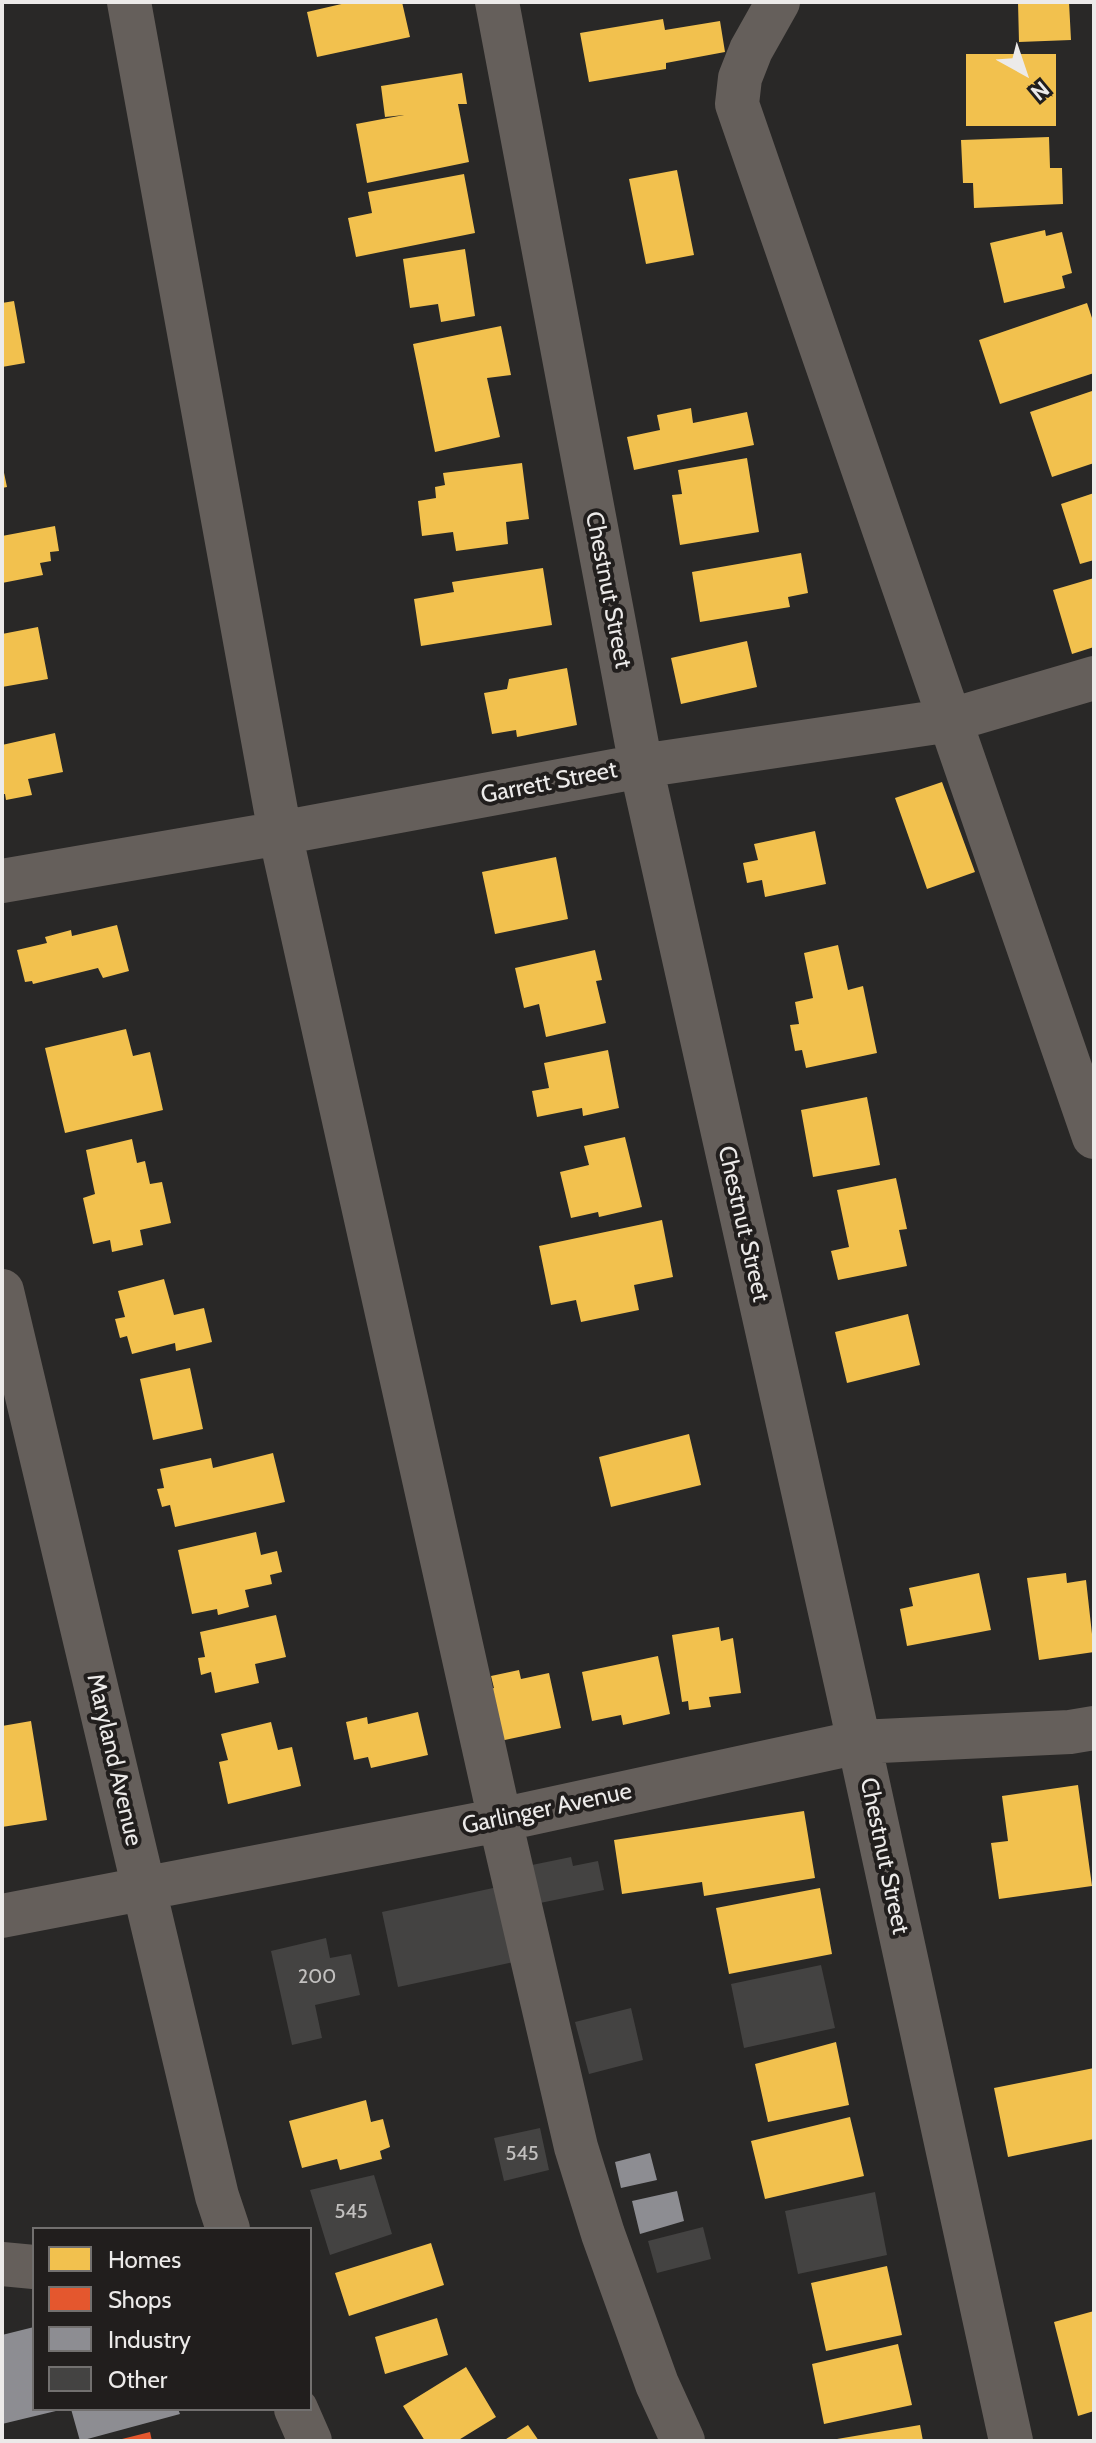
<!DOCTYPE html>
<html>
<head>
<meta charset="utf-8">
<style>
	body { margin:0 }
	#map { position:relative; width:1096px; height:2443px; overflow:hidden; background:#292827; font-family:Cabin,sans-serif }
	canvas { display:block }
	.frame { position:absolute; inset:0; border:4px solid #eceae9; pointer-events:none }
	.legend { position:absolute; left:32px; top:2227px; width:280px; height:184px; box-sizing:border-box; background:#211e1d; border:2px solid #72706f; margin:0; padding:10px 14px; list-style:none; font-size:24px; color:#eceae9 }
	.legend li { display:flex; align-items:center; gap:16px; height:40px }
	.legend b { width:40px; border:2px solid #72706f }
	.north { position:absolute; left:984px; top:32px; width:80px; height:80px; -webkit-text-stroke:6px #211e1d; paint-order:stroke; rotate:140deg; font-size:22px; font-weight:700; line-height:32px; text-align:center; color:#eceae9 }
	.north::after { content:''; display:block; margin:auto; width:28px; height:36px; background:#eceae9; clip-path:polygon(50% 0,100% 100%,50% 72%,0 100%) }
</style>
</head>
<body>
<div id="map">
<canvas width="1096" height="2443"></canvas>
<div class="frame"></div>
<ul class="legend">
<li><b style="height:22px;background:#f2c14e"></b>Homes</li>
<li><b style="height:22px;background:#e4572e"></b>Shops</li>
<li><b style="height:22px;background:#8d8d92"></b>Industry</li>
<li><b style="height:22px;background:#444342"></b>Other</li>
</ul>
<div class="north">N</div>
</div>
<script>
const ctx = document.querySelector('canvas').getContext('2d');
ctx.lineJoin = 'round';
function fill(path, color) { ctx.fillStyle = color; ctx.fill(path, 'evenodd'); }
const toPath = rows => new Path2D(rows.map(r => 'M' + r).join(''));
function strokePath(path, color, width, dash) { ctx.strokeStyle = color; ctx.lineWidth = width; ctx.lineCap = dash ? 'butt' : 'round'; ctx.setLineDash(dash || []); ctx.stroke(path); }
function write(font, color, halo, rows, align = 'center') {
  ctx.font = font + ' Cabin,sans-serif'; ctx.lineWidth = 8; ctx.setLineDash([]); ctx.textBaseline = 'middle'; ctx.strokeStyle = halo; ctx.fillStyle = color; for (const [text, x, y, turn = 0] of rows) {
    ctx.save(); ctx.translate(x, y); ctx.rotate((+turn || 0) * Math.PI / 180); ctx.textAlign = isNaN(turn) ? turn : align; if (halo) ctx.strokeText(text, 0, 0); ctx.fillText(text, 0, 0); ctx.restore();
  }
}
fill(toPath([
	[350,2,402,2,410,37,317,57,307,12],
	[1018,2,1069,2,1071,40,1019,42],
	[663,19,665,30,720,21,725,52,666,63,666,69,589,82,580,33],
	[966,54,1056,54,1056,126,966,126],
	[462,73,467,104,458,104,469,162,367,183,356,124,404,115,385,117,381,86],
	[1049,137,1050,168,1062,168,1063,204,974,208,973,183,963,183,961,140],
	[677,170,694,255,646,264,629,179],
	[464,174,475,233,356,257,348,218,372,213,368,192],
	[1045,230,1046,236,1062,232,1072,273,1062,276,1065,288,1004,303,990,243],
	[465,249,475,316,441,322,438,304,410,308,403,259],
	[14,301,25,363,2,367,2,303],
	[1087,303,1094,324,1094,373,1000,404,979,340],
	[501,326,511,375,487,378,500,437,435,452,413,344],
	[1092,391,1094,463,1052,477,1030,412],
	[691,408,693,423,747,412,754,445,634,470,627,437,660,430,657,415],
	[747,458,759,532,680,545,672,495,682,494,678,470],
	[522,463,529,519,506,522,508,544,456,551,453,532,422,536,418,501,436,498,435,487,445,485,443,473],
	[3,468,7,487,2,488,2,469],
	[1094,493,1094,560,1080,564,1061,504],
	[55,526,59,551,50,552,51,561,40,563,43,575,2,583,2,536],
	[801,553,808,593,788,597,790,607,700,622,692,572],
	[543,568,552,625,421,646,414,599,454,592,452,582],
	[1094,578,1094,647,1072,654,1053,590],
	[38,627,48,679,2,687,2,634],
	[747,641,757,687,681,704,671,658],
	[567,668,577,725,517,737,516,730,492,734,484,693,507,689,509,679],
	[55,733,63,772,28,779,32,795,6,800,5,794,2,794,2,745],
	[942,782,975,872,927,889,895,798],
	[815,831,826,884,765,897,762,880,747,883,743,863,758,860,754,844],
	[556,857,568,919,495,934,482,872],
	[117,925,129,971,103,978,98,968,33,984,32,981,25,982,17,950,47,943,45,937,71,930,72,936],
	[838,945,848,990,863,986,877,1053,806,1068,802,1050,795,1051,790,1025,799,1024,795,1002,813,998,804,953],
	[595,950,602,980,596,981,606,1023,546,1037,539,1004,524,1008,515,968],
	[126,1029,133,1056,150,1052,163,1110,65,1133,45,1048],
	[608,1050,619,1108,583,1116,582,1108,537,1117,532,1091,549,1088,544,1063],
	[867,1097,880,1165,813,1177,801,1110],
	[625,1137,642,1207,599,1217,598,1212,571,1218,560,1172,589,1165,584,1146],
	[132,1139,137,1163,145,1161,150,1184,162,1182,171,1223,140,1230,143,1245,112,1252,110,1240,93,1244,83,1198,95,1194,86,1150],
	[896,1178,907,1229,899,1230,907,1266,838,1280,831,1251,849,1247,837,1190],
	[662,1220,673,1277,634,1285,639,1310,581,1322,576,1300,551,1305,539,1246],
	[164,1279,174,1315,204,1308,212,1342,176,1351,175,1343,132,1354,127,1336,120,1338,115,1319,125,1317,118,1291],
	[908,1314,920,1365,847,1383,835,1332],
	[190,1368,203,1429,153,1440,140,1379],
	[689,1434,701,1485,611,1507,599,1457],
	[273,1453,285,1502,175,1527,170,1505,162,1507,157,1489,164,1488,160,1469,211,1458,213,1468],
	[256,1532,261,1555,277,1551,282,1572,270,1575,272,1584,245,1590,249,1607,218,1615,217,1609,192,1614,178,1550],
	[979,1573,991,1630,907,1646,900,1609,913,1606,909,1588],
	[1066,1573,1067,1583,1086,1580,1094,1652,1039,1660,1027,1578],
	[276,1615,286,1657,255,1664,259,1683,215,1693,211,1672,201,1675,198,1658,205,1657,200,1632],
	[719,1627,721,1641,733,1638,741,1693,709,1697,711,1707,689,1710,688,1701,682,1702,672,1635],
	[658,1656,670,1714,623,1725,621,1715,592,1721,582,1672],
	[519,1670,521,1679,549,1673,561,1728,500,1741,488,1689,494,1688,491,1676],
	[418,1712,428,1755,371,1768,368,1757,354,1760,346,1722,367,1717,368,1724],
	[31,1721,47,1820,2,1827,2,1726],
	[271,1722,278,1750,292,1747,301,1786,228,1804,219,1762,228,1760,221,1734],
	[1078,1785,1092,1886,999,1899,991,1843,1008,1841,1002,1796],
	[804,1811,815,1878,704,1896,702,1882,622,1894,614,1840],
	[820,1888,832,1954,729,1974,716,1908],
	[836,2042,849,2105,768,2122,755,2064],
	[1094,2068,1094,2139,1008,2157,994,2088],
	[366,2100,371,2122,383,2119,390,2147,380,2151,382,2159,340,2170,337,2159,302,2168,289,2121],
	[850,2117,864,2176,765,2199,751,2141],
	[431,2243,444,2285,349,2316,335,2273],
	[887,2266,902,2335,826,2351,811,2283],
	[1094,2311,1094,2411,1078,2416,1054,2322],
	[437,2318,448,2355,385,2374,375,2337],
	[898,2344,912,2405,824,2424,812,2364],
	[466,2367,496,2417,457,2441,425,2441,403,2406],
	[528,2425,539,2441,503,2441],
	[920,2425,923,2441,837,2441,837,2439]
]), '#f2c14e');
fill(toPath([
	[150,2432,152,2441,118,2441,118,2440]
]), '#e4572e');
fill(toPath([
	[650,2153,657,2180,621,2188,615,2162],
	[677,2191,684,2221,640,2234,632,2201],
	[34,2327,34,2409,60,2410,2,2424,2,2335],
	[71,2409,178,2409,180,2414,80,2441]
]), '#8d8d92');
fill(toPath([
	[571,1857,573,1866,598,1861,604,1890,535,1904,527,1866],
	[507,1885,523,1960,398,1987,382,1912],
	[326,1938,330,1958,351,1954,360,1995,315,2005,322,2038,292,2045,271,1951],
	[821,1965,835,2028,744,2048,731,1984],
	[631,2008,643,2060,589,2074,575,2022],
	[540,2128,549,2170,504,2181,494,2138],
	[374,2175,392,2234,330,2255,310,2190],
	[875,2192,887,2255,798,2274,785,2211],
	[703,2227,711,2259,657,2273,648,2241]
]), '#444342');
strokePath(toPath([
	[129,2,280,833,500,1820,576,2147,603,2234,657,2384,683,2441],
	[497,2,641,766,850,1701,1011,2441],
	[778,2,751,50,740,78,737,104,1094,1137],
	[2,881,280,833,641,766,951,720,1094,678],
	[2,1291,217,2196,228,2229],
	[2,1916,500,1820,859,1742,1070,1732,1094,1728],
	[2,2264,34,2267],
	[296,2409,310,2441]
]), '#655f5b', 44);
write('20px', '#c2c0bf', null, [
	["200",317,1977],
	["545",522,2154],
	["545",351,2212]
]);
write('24px', '#eceae9', '#211e1d', [
	["Chestnut Street",608,590,79],
	["Garrett Street",549,783,-11],
	["Chestnut Street",743,1224,77],
	["Maryland Avenue",114,1760,77],
	["Garlinger Avenue",547,1809,-12],
	["Chestnut Street",884,1856,78]
]);
</script>
</body>
</html>
